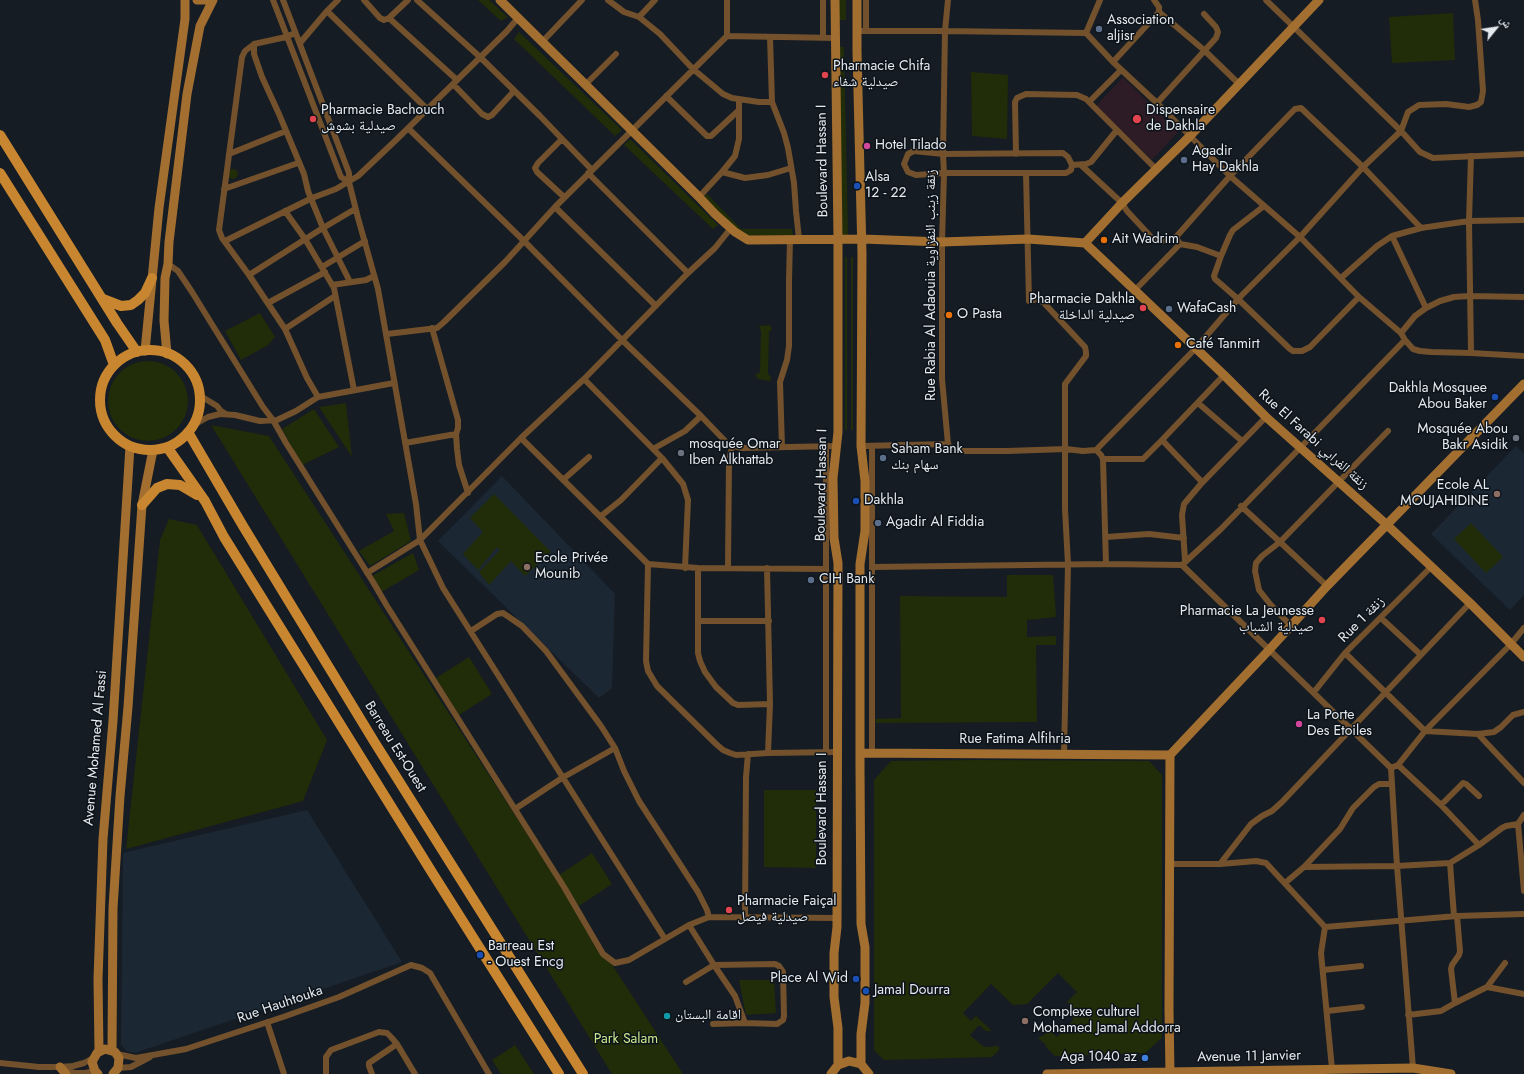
<!DOCTYPE html>
<html>
<head>
<meta charset="utf-8">
<style>
	body { margin:0 }
	#map { position:relative; width:1524px; height:1074px; overflow:hidden; background:#151c24; font-family:Jost,"Noto Naskh Arabic",sans-serif }
	canvas { display:block }
	.north { position:absolute; left:1476px; top:8px; width:40px; height:40px; -webkit-text-stroke:3px #0c131a; paint-order:stroke; rotate:60deg; font-size:11px; font-weight:700; line-height:16px; text-align:center; color:#e5eaef }
	.north::after { content:''; display:block; margin:auto; width:14px; height:18px; background:#e5eaef; clip-path:polygon(50% 0,100% 100%,50% 72%,0 100%) }
</style>
</head>
<body>
<div id="map">
<canvas width="1524" height="1074"></canvas>
<div class="north">ش</div>
</div>
<script>
const ctx = document.querySelector('canvas').getContext('2d');
ctx.lineJoin = 'round';
function fill(path, color) { ctx.fillStyle = color; ctx.fill(path, 'evenodd'); }
const toPath = rows => new Path2D(rows.map(r => 'M' + r).join(''));
function strokePath(path, color, width, dash) { ctx.strokeStyle = color; ctx.lineWidth = width; ctx.lineCap = dash ? 'butt' : 'round'; ctx.setLineDash(dash || []); ctx.stroke(path); }
function write(font, color, halo, rows, align = 'center') {
  ctx.font = font + ' Jost,"Noto Naskh Arabic",sans-serif'; ctx.lineWidth = 3; ctx.setLineDash([]); ctx.textBaseline = 'middle'; ctx.strokeStyle = halo; ctx.fillStyle = color; for (const [text, x, y, turn = 0] of rows) {
    ctx.save(); ctx.translate(x, y); ctx.rotate((+turn || 0) * Math.PI / 180); ctx.textAlign = isNaN(turn) ? turn : align; if (halo) ctx.strokeText(text, 0, 0); ctx.fillText(text, 0, 0); ctx.restore();
  }
}
fill(toPath([
	[1516,446,1524,454,1524,595,1510,610,1431,534],
	[502,476,615,594,612,688,599,698,438,541],
	[307,810,402,962,135,1053,126,1051,121,1044,123,853]
]), '#1c2734');
fill(toPath([
	[1123,77,1178,132,1152,160,1096,106]
]), '#2d1c25');
fill(toPath([
	[478,0,489,0,508,17,501,21],
	[839,0,846,0,846,20,839,20],
	[1453,13,1455,60,1392,63,1389,17],
	[519,32,622,130,615,136,514,39],
	[837,47,844,47,848,235,839,235],
	[971,72,1008,75,1007,139,972,136],
	[630,139,718,225,713,229,624,145],
	'228 174a5 5 0 1 1 10 0a5 5 0 1 1-10 0Z',
	[707,194,741,229,792,229,793,235,738,236,701,198],
	[845,257,847,257,847,430,845,430],
	[851,257,853,257,853,430,851,430],
	[260,313,275,337,268,345,241,360,225,331],
	[770,325,772,329,769,332,768,374,771,377,770,381,758,379,755,375,760,372,761,331,759,326],
	'108 401a40 40 0 1 1 80 0a40 40 0 1 1-80 0Z',
	[346,403,352,457,319,407],
	[314,409,339,447,302,465,282,429],
	[211,425,269,436,683,1074,612,1074],
	[494,494,551,552,525,576,511,561,489,585,479,572,500,550,497,547,478,570,463,554,483,532,470,518],
	[404,513,411,541,370,566,359,551,394,531,386,514],
	[169,519,197,525,327,740,303,801,126,849,160,540],
	[1471,523,1503,557,1486,573,1454,539],
	[413,553,419,570,380,593,370,577],
	[1007,575,1053,575,1056,617,1027,620,1027,637,1056,636,1056,645,1036,645,1037,722,876,723,875,719,901,718,900,596,1007,597],
	[469,657,492,694,459,715,436,678],
	[979,760,1149,761,1162,775,1162,1038,1145,1053,1055,1056,1047,1048,1045,1044,1038,1038,1044,1035,1049,1030,1057,1037,1074,1019,1067,1012,1071,1007,1067,1002,1077,992,1058,973,1027,1004,1013,1005,991,984,963,1013,971,1021,976,1016,992,1031,986,1031,979,1025,970,1035,984,1047,999,1046,999,1050,992,1057,884,1060,874,1050,874,780,891,761],
	[764,790,816,790,816,868,764,867],
	[592,853,612,884,579,906,559,875],
	[739,980,774,980,776,1013,746,1015],
	[515,1045,534,1074,501,1074,492,1060]
]), '#212c08');
strokePath(toPath([
	[273,0,341,177,349,182],
	[283,0,349,173,349,182,358,218,378,289,416,504,420,540,443,588,665,939,689,925,709,917,837,918],
	[364,0,380,18,384,20,389,18,408,0],
	[417,0,480,57,540,116,592,170],
	[608,0,624,12,639,17,660,34,693,69,723,94,732,98,759,102,772,102],
	[823,0,823,37],
	[1266,0,1401,131,1420,152,1433,158,1524,154],
	[327,11,427,109],
	[1159,12,1204,50,1238,83],
	[639,17,655,0],
	[389,18,457,80],
	[857,31,945,31,1086,33,1113,62,1157,103,1230,176,1300,237,1359,297,1401,333,1405,340,1413,349,1420,351,1431,352,1471,353,1524,356],
	[866,31,866,0],
	[295,33,286,37,254,44,245,51,242,57,219,230,222,238,249,275,285,329,307,378,318,397],
	[1086,33,1100,0],
	[727,36,836,38],
	[770,37,772,102,784,133,788,148,794,183,796,211,799,239],
	[542,42,582,0],
	[300,43,327,11,338,0],
	[254,44,254,54,262,77,279,114,304,174,308,191,323,228,350,282],
	[1113,62,1159,12,1159,7,1154,0],
	[453,84,482,114,488,117,492,115,514,91],
	[586,84,616,54],
	[666,96,707,136,711,136,738,111],
	[1089,102,1121,70],
	[1157,103,1216,38,1218,32,1216,27,1204,14],
	[408,128,523,240,622,340,701,416,728,444,737,447,742,448,837,446],
	[562,139,538,163,535,168,537,172,564,197],
	[914,151,943,154,1063,153,1068,157,1072,165,1071,170,1066,173,944,173,916,175,908,172,904,164,908,154,914,151],
	[229,154,286,131],
	[1016,154,1015,102,1017,98,1026,94,1077,95,1086,99,1156,169],
	[1471,156,1469,221,1524,220],
	[1072,165,1086,164,1091,162,1117,130],
	[1081,165,1122,203,1127,211,1152,238,1157,241,1169,240,1176,237,1230,176,1291,113,1295,109,1301,108,1363,167,1421,228],
	[722,172,745,178,768,175,791,168],
	[588,173,688,273],
	[1026,173,1029,301,1037,299,1044,303,1085,347,1086,352,1086,356,1065,384,1065,509,1068,564,1064,755],
	[224,189,298,163],
	[699,197,722,172,735,156,739,139,739,99],
	[555,207,656,306],
	[285,211,305,239,334,288,354,390],
	[1392,236,1426,308,1415,316,1401,333],
	[225,241,312,198,336,189,358,176,396,140,507,31,518,18],
	[1180,244,1197,247,1221,256,1230,235,1233,230,1264,206],
	[1221,256,1214,276,1215,279,1238,299,1290,349,1293,351,1302,351,1310,347,1359,297],
	[168,264,178,271,192,292,263,407,273,420,286,443,373,582,387,606,564,887,603,954,615,963,629,960,665,939],
	[322,267,365,241],
	[249,275,318,231,355,209],
	[1341,278,1377,246,1392,236,1421,228,1469,221,1471,353],
	[332,285,366,280,374,276],
	[1135,290,1180,244,1178,241],
	[268,303,325,272],
	[1426,308,1440,301,1454,297,1469,296,1524,297],
	[432,328,458,420,458,428,456,434,457,449,459,465,468,493],
	[285,329,335,296],
	[387,334,437,328,444,322,505,262,555,207,727,36,727,0],
	[584,379,662,458,683,484,688,500,685,568],
	[199,395,217,406,221,411,226,414],
	[1198,403,1242,441],
	[192,426,208,417,220,414,235,415,260,421,277,420,296,411,318,397,394,383],
	[521,438,648,564,698,568,826,569],
	[1162,440,1224,375],
	[405,443,456,434],
	[948,444,942,379,942,242,944,173,943,154,945,31,948,0],
	[861,446,948,444,952,449,956,451,1007,451,1066,449,1083,451,1096,450,1196,348,1238,299,1300,237,1363,167,1401,131,1408,112,1419,105,1446,104,1469,107,1477,105,1481,102,1483,91,1478,20,1475,0],
	[782,447,780,382,787,360,789,346,789,281,790,239],
	[653,449,685,431,701,416],
	[1096,450,1101,455,1103,459,1106,564],
	[1103,459,1143,459,1162,440,1202,482],
	[563,480,589,457],
	[1241,506,1280,542,1388,431],
	[601,516,621,500,662,458],
	[1106,537,1149,534,1184,538],
	[1185,560,1182,515,1184,504,1200,485,1266,417],
	[648,564,646,661,648,671,657,686,715,743,723,750,730,753,736,755,768,753,837,752],
	[1182,565,1391,768],
	[728,567,729,462,732,446],
	[873,567,1106,564,1182,565,1221,529,1300,448,1405,340],
	[698,568,698,653,700,661,705,672,716,687,733,703,738,705,770,704],
	[767,568,770,704,768,753],
	[367,573,420,540,521,438,584,379,688,273,715,248,731,228],
	[1381,618,1421,655],
	[698,621,769,621],
	[1291,626,1270,604,1259,590,1255,571,1256,563,1262,556,1280,542,1327,586],
	[471,631,497,614,503,613,522,626,546,651,601,726,615,748,624,771,639,801,698,892,707,910,709,917],
	[1345,653,1425,731,1478,734,1494,732,1501,727,1513,715,1524,712],
	[1314,692,1345,653,1431,567],
	[1478,734,1524,783],
	[826,752,826,446],
	[872,754,872,446],
	[1398,765,1441,805,1479,845,1502,828,1506,826,1518,824],
	[1441,805,1463,783,1466,784,1479,796],
	[515,809,562,778,615,748],
	[1524,815,1518,824,1524,891],
	[1170,864,1220,864,1256,861,1266,863,1325,927,1321,953,1332,1069],
	[1220,864,1251,824,1262,816,1272,811,1282,802,1470,603],
	[1304,867,1397,866,1450,863],
	[1285,883,1304,867,1340,829,1353,808,1374,787,1379,784,1391,784],
	[1454,916,1450,863,1479,845],
	[745,917,746,777,748,754],
	[1325,927,1457,916,1524,914],
	[1323,970,1361,966],
	[686,982,714,965,775,964,779,966,783,972,784,1016,783,1020,777,1024,745,1023,735,996,714,965,689,925],
	[1487,987,1524,994],
	[1455,1003,1487,987,1505,963],
	[1327,1011,1362,1007],
	[1408,1015,1441,1011,1455,1003,1451,969,1452,965,1459,955,1460,951,1457,916],
	[267,1022,284,1074],
	[713,1024,745,1023],
	[117,1054,136,1058,186,1049,283,1017,339,997,411,965,422,968,430,973,489,1074],
	[0,1063,39,1067,60,1067,73,1066,84,1063,93,1058],
	[118,1068,131,1067,150,1057],
	[1413,1068,1397,866,1391,768,1398,765,1425,731,1511,644,1524,628],
	[63,1069,75,1073,85,1073,95,1071],
	[326,1074,326,1057,331,1050,379,1032,387,1033,391,1037,397,1044,415,1074],
	[372,1074,369,1066,369,1063,397,1044]
]), '#72512c', 6);
strokePath(toPath([
	[197,0,206,0],
	[500,0,699,197,715,214,735,232,748,240,862,239,942,242,1028,239,1085,243],
	[835,0,838,239,838,432,833,478,834,538,838,563,837,927,834,953,834,997,838,1028,838,1065],
	[857,0,857,51,862,254,861,446,865,481,865,531,860,564,860,767,861,924,865,947,865,1003,861,1034,861,1064],
	[1085,243,1224,375,1266,417,1386,524,1470,603,1524,657],
	[1085,243,1122,203,1190,136,1319,0],
	[145,351,159,208,185,19,185,0],
	[167,354,164,321,165,278,168,264,169,242,187,94,200,26,213,0],
	[861,753,1170,755],
	[112,1050,113,908,120,796,128,707,142,505,153,450],
	[99,1051,98,979,103,839,113,721,130,446],
	[60,1067,66,1074],
	[98,1074,95,1071,92,1062,97,1053,105,1049,115,1052,119,1058,118,1068,113,1074],
	[831,1074,838,1065,849,1061,861,1064,869,1074],
	[1047,1074,1413,1068,1451,1074],
	[1170,1074,1169,1009,1170,755,1269,650,1327,586,1524,384]
]), '#a36f30', 9);
strokePath(toPath([
	[0,135,117,323,137,352],
	[0,173,105,340,114,365],
	[103,299,121,306,131,305,138,300,145,293,152,278],
	'100 400a50 50 0 1 1 100 0a50 50 0 1 1-100 0Z',
	[188,432,243,526,375,743,583,1074],
	[167,447,205,501,224,537,433,874,559,1074],
	[142,505,157,488,167,484,180,485,197,495]
]), '#c98630', 10);
for (const [x, y, r, color] of [
	[1099,29,4,"#5c6f8a"],
	[825,75,4,"#e0444e"],
	[313,119,4,"#e0444e"],
	[1137,119,5,"#e0444e"],
	[867,146,4,"#d1479c"],
	[1184,160,4,"#5c6f8a"],
	[857,186,4,"#1a4fb4"],
	[1104,240,4,"#e8710a"],
	[1143,308,4,"#e0444e"],
	[1169,309,4,"#5c6f8a"],
	[949,315,4,"#e8710a"],
	[1178,345,4,"#e8710a"],
	[1495,397,4,"#1a4fb4"],
	[1516,438,4,"#6b7280"],
	[681,453,4,"#6b7280"],
	[883,458,4,"#5c6f8a"],
	[1497,494,4,"#8d6e63"],
	[856,501,4,"#1a4fb4"],
	[878,523,4,"#5c6f8a"],
	[527,567,4,"#8d6e63"],
	[811,580,4,"#5c6f8a"],
	[1322,620,4,"#e0444e"],
	[1299,724,4,"#d1479c"],
	[729,910,4,"#e0444e"],
	[480,955,4,"#1a4fb4"],
	[856,979,4,"#1a4fb4"],
	[866,991,4,"#1a4fb4"],
	[667,1016,4,"#0f9aa8"],
	[1025,1021,4,"#8d6e63"],
	[1145,1058,4,"#3f7fe0"]
]) { const dot = new Path2D(); dot.arc(x, y, r, 0, 2 * Math.PI); ctx.fillStyle = color; ctx.fill(dot); strokePath(dot, '#0c131a', 1.5); }
write('14px', '#e5eaef', '#0c131a', [
	["Association",1107,21],
	["aljisr",1107,37],
	["Pharmacie Chifa",833,67],
	["صيدلية شفاء",833,83],
	["Pharmacie Bachouch",321,111],
	["صيدلية بشوش",321,127],
	["Dispensaire",1146,111],
	["de Dakhla",1146,127],
	["Hotel Tilado",875,146],
	["Agadir",1192,152],
	["Hay Dakhla",1192,168],
	["Alsa",865,178],
	["12 - 22",865,194],
	["Ait Wadrim",1112,240],
	["Pharmacie Dakhla",1135,300,"right"],
	["صيدلية الداخلة",1135,316,"right"],
	["WafaCash",1177,309],
	["O Pasta",957,315],
	["Café Tanmirt",1186,345],
	["Dakhla Mosquee",1487,389,"right"],
	["Abou Baker",1487,405,"right"],
	["Mosquée Abou",1508,430,"right"],
	["Bakr Asidik",1508,446,"right"],
	["mosquée Omar",689,445],
	["Iben Alkhattab",689,461],
	["Saham Bank",891,450],
	["سهام بنك",891,466],
	["Ecole AL",1489,486,"right"],
	["MOUJAHIDINE",1489,502,"right"],
	["Dakhla",864,501],
	["Agadir Al Fiddia",886,523],
	["Ecole Privée",535,559],
	["Mounib",535,575],
	["CIH Bank",819,580],
	["Pharmacie La Jeunesse",1314,612,"right"],
	["صيدلية الشباب",1314,628,"right"],
	["La Porte",1307,716],
	["Des Etoiles",1307,732],
	["Pharmacie Faiçal",737,902],
	["صيدلية فيصل",737,918],
	["Barreau Est",488,947],
	["- Ouest Encg",488,963],
	["Place Al Wid",848,979,"right"],
	["Jamal Dourra",874,991],
	["Complexe culturel",1033,1013],
	["Mohamed Jamal Addorra",1033,1029],
	["اقامة البستان",675,1016],
	["Aga 1040 az",1137,1058,"right"]
], 'left');
write('14px', '#e5eaef', '#0c131a', [
	["Boulevard Hassan I",823,161,-91],
	["Rue Rabia Al Adaouia زنقة زينب النفزاوية",932,285,-90],
	["Rue El Farabi زنقة الفرابي",1313,440,42],
	["Boulevard Hassan I",822,485,-89],
	["Rue 1 زنقة",1362,620,-45],
	["Rue Fatima Alfihria",1015,740],
	["Barreau Est-Ouest",395,747,58],
	["Avenue Mohamed Al Fassi",96,748,-85],
	["Boulevard Hassan I",823,809,-90],
	["Rue Hauhtouka",280,1005,-19],
	["Avenue 11 Janvier",1249,1057,-1]
]);
write('14px', '#c8e68b', '#0c131a', [
	["Park Salam",626,1040]
]);
</script>
</body>
</html>
